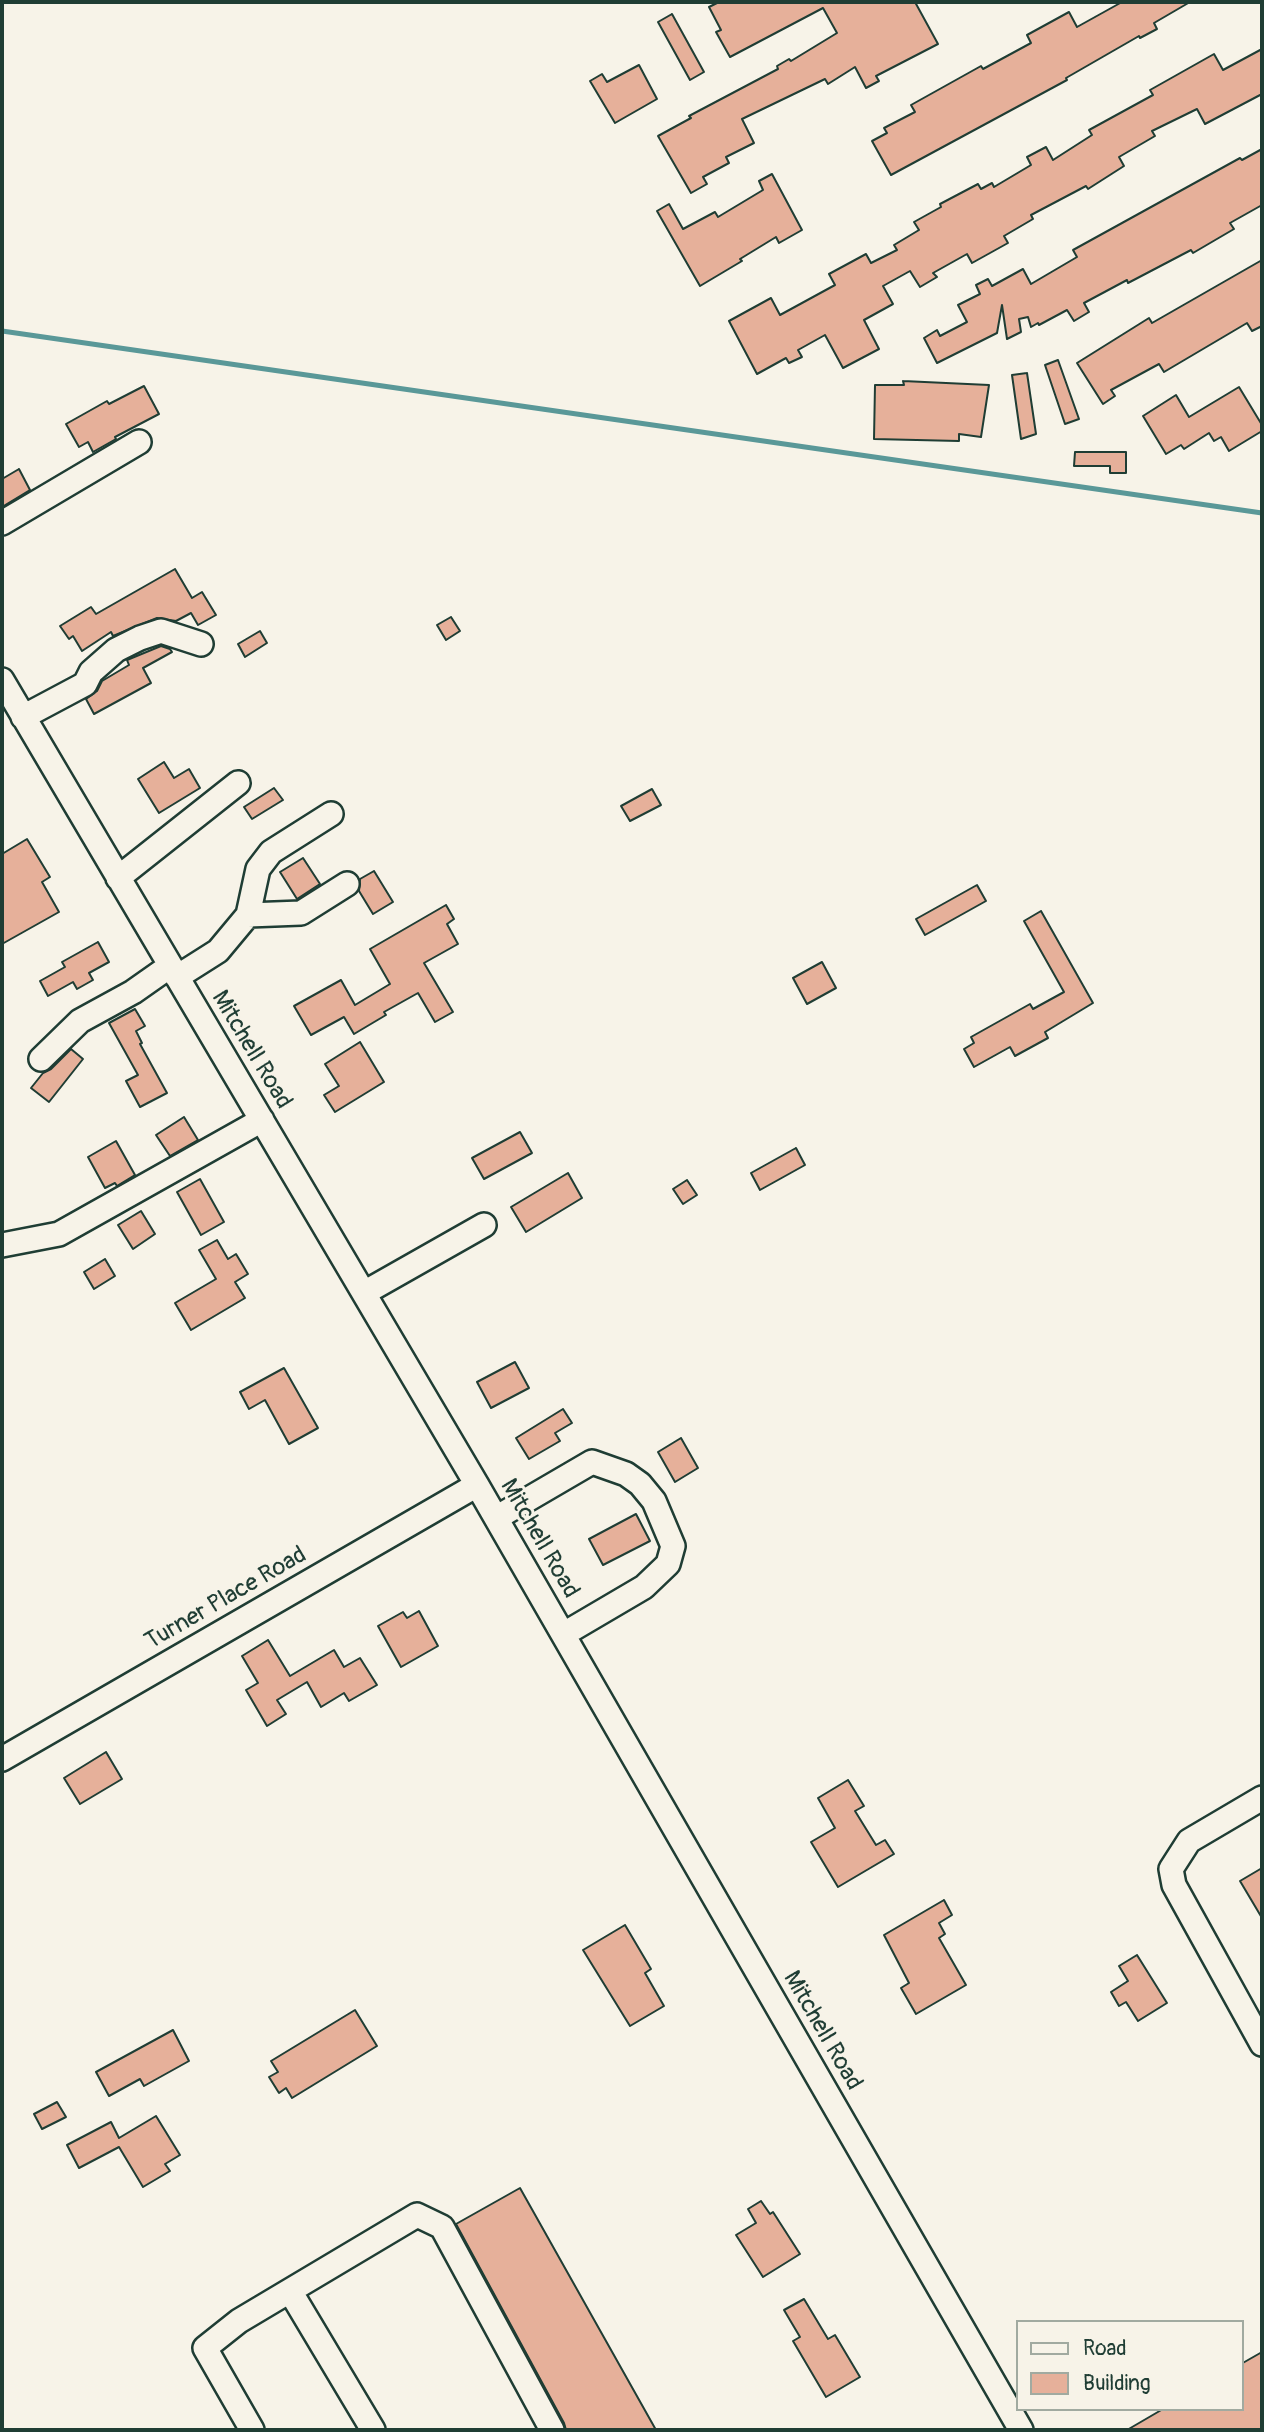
<!DOCTYPE html>
<html>
<head>
<meta charset="utf-8">
<style>
	body { margin:0 }
	#map { position:relative; width:1264px; height:2432px; overflow:hidden; background:#f7f3e8; font-family:Pangolin,sans-serif }
	canvas { display:block }
	.frame { position:absolute; inset:0; border:4px solid #1f3d34; pointer-events:none }
	.legend { position:absolute; left:1016px; top:2320px; width:228px; height:91px; box-sizing:border-box; background:#f7f3e8; border:2px solid #a1aaa0; margin:0; padding:9px 12px; list-style:none; font-size:21px; color:#1f3d34 }
	.legend li { display:flex; align-items:center; gap:14px; height:35px }
	.legend b { width:35px; border:2px solid #a1aaa0 }
</style>
</head>
<body>
<div id="map">
<canvas width="1264" height="2432"></canvas>
<div class="frame"></div>
<ul class="legend">
<li><b style="height:9px;background:#f7f3e8"></b>Road</li>
<li><b style="height:19px;background:#e6b09a"></b>Building</li>
</ul>
</div>
<script>
const ctx = document.querySelector('canvas').getContext('2d');
ctx.lineJoin = 'round';
const toPath = rows => new Path2D(rows.map(r => 'M' + r).join(''));
function strokePath(path, color, width, dash) { ctx.strokeStyle = color; ctx.lineWidth = width; ctx.lineCap = dash ? 'butt' : 'round'; ctx.setLineDash(dash || []); ctx.stroke(path); }
function fill(path, color) { ctx.fillStyle = color; ctx.fill(path, 'evenodd'); }
function write(font, color, halo, rows, align = 'center') {
  ctx.font = font + ' Pangolin,sans-serif'; ctx.lineWidth = 6; ctx.setLineDash([]); ctx.textBaseline = 'middle'; ctx.strokeStyle = halo; ctx.fillStyle = color; for (const [text, x, y, turn = 0] of rows) {
    ctx.save(); ctx.translate(x, y); ctx.rotate((+turn || 0) * Math.PI / 180); ctx.textAlign = isNaN(turn) ? turn : align; if (halo) ctx.strokeText(text, 0, 0); ctx.fillText(text, 0, 0); ctx.restore();
  }
}
strokePath(toPath([
	[2,331,1262,513]
]), '#5a9898', 5);
const building = toPath([
	[719,2,915,2,938,44,876,76,879,81,866,88,855,67,828,84,825,79,742,119,754,143,726,157,729,163,703,177,707,184,691,193,658,136,691,118,689,116,778,69,777,66,789,59,791,61,837,33,823,8,730,57,716,32,721,30,709,7,719,2],
	[1122,2,1190,2,1154,23,1157,29,1140,38,1139,36,1066,78,1067,80,891,175,872,141,887,133,884,128,915,112,911,105,981,66,983,69,1031,43,1027,35,1069,12,1077,27,1122,2],
	[672,14,704,72,690,80,658,22,672,14],
	[1262,49,1262,94,1205,124,1197,109,1152,131,1155,136,1119,157,1124,166,1088,189,1086,186,1031,215,1033,219,1004,236,1008,243,972,263,967,254,933,273,937,277,920,287,910,271,883,286,893,304,864,320,879,349,843,368,825,335,798,350,802,357,789,363,786,358,757,374,729,321,771,298,780,315,835,285,829,274,866,254,871,263,897,250,894,245,919,230,914,222,941,207,940,204,978,184,981,189,992,183,994,187,1031,165,1027,157,1046,147,1053,160,1092,135,1089,130,1153,95,1150,90,1214,54,1223,70,1262,49],
	[639,65,657,99,615,123,590,81,602,74,607,82,639,65],
	[1262,149,1262,205,1230,223,1234,229,1193,253,1191,250,1128,283,1127,280,1084,303,1089,312,1074,321,1067,310,1039,325,1038,323,1031,327,1028,317,1019,319,1021,332,1007,339,1002,305,997,333,937,363,924,338,937,330,940,336,967,322,958,305,980,294,976,285,988,279,992,286,1023,269,1031,284,1077,257,1073,250,1240,158,1242,160,1262,149],
	[772,174,802,230,779,243,776,237,740,259,742,261,700,286,657,211,669,204,683,229,715,212,718,217,763,190,759,181,772,174],
	[1262,260,1262,326,1252,331,1247,323,1164,372,1159,364,1111,390,1115,396,1103,404,1077,363,1149,318,1152,323,1262,260],
	[1058,360,1079,419,1065,424,1045,365,1058,360],
	[1027,373,1036,434,1021,439,1012,375,1027,373],
	[903,381,989,385,981,437,959,434,959,441,874,439,875,385,904,385,903,381],
	[144,386,159,414,115,437,116,439,93,452,88,442,79,447,66,424,107,401,109,404,144,386],
	[1239,387,1262,425,1262,431,1229,451,1221,437,1214,441,1209,433,1184,449,1181,445,1166,454,1143,416,1176,395,1189,417,1239,387],
	[1075,452,1126,452,1126,473,1110,473,1110,466,1074,466,1075,452],
	[19,469,30,490,2,507,2,479,19,469],
	[175,569,192,598,202,592,216,615,198,625,191,613,176,621,157,618,113,636,111,632,82,651,73,636,69,639,60,626,91,607,96,614,175,569],
	[451,617,460,631,446,640,437,625,451,617],
	[260,631,267,643,245,657,238,644,260,631],
	[161,646,170,649,172,652,143,668,151,683,94,714,86,699,97,691,102,681,129,665,127,660,161,646],
	[164,762,174,778,189,769,200,788,159,813,138,779,164,762],
	[274,788,283,800,252,819,244,807,274,788],
	[652,789,661,805,630,821,621,806,652,789],
	[27,839,50,877,42,882,59,912,2,944,2,854,27,839],
	[303,858,320,884,297,899,280,872,303,858],
	[374,871,393,902,373,914,359,891,360,879,374,871],
	[977,885,986,901,925,935,916,919,977,885],
	[446,905,454,919,447,924,458,944,424,963,453,1012,435,1022,418,993,384,1012,386,1015,354,1034,344,1017,311,1035,294,1006,341,980,355,1005,390,984,370,949,446,905],
	[1041,911,1093,1003,1045,1032,1048,1038,1015,1056,1010,1047,974,1067,964,1049,974,1043,971,1037,1030,1004,1033,1009,1064,992,1024,921,1041,911],
	[98,942,109,962,89,973,93,980,77,989,73,982,48,996,40,981,65,967,62,962,98,942],
	[822,962,836,988,807,1004,793,978,822,962],
	[135,1009,145,1026,136,1031,142,1043,140,1044,167,1093,140,1107,126,1081,138,1075,109,1023,135,1009],
	[360,1042,384,1082,335,1112,324,1095,339,1086,325,1064,360,1042],
	[71,1049,83,1059,49,1102,31,1088,43,1073,51,1069,71,1049],
	[184,1117,198,1140,170,1156,156,1135,184,1117],
	[520,1132,532,1153,484,1179,472,1158,520,1132],
	[116,1141,135,1175,117,1186,115,1183,105,1188,88,1157,116,1141],
	[796,1148,805,1165,760,1190,751,1173,796,1148],
	[568,1173,582,1198,526,1232,511,1207,568,1173],
	[200,1179,224,1222,201,1235,177,1192,200,1179],
	[687,1180,697,1195,683,1204,673,1189,687,1180],
	[141,1211,155,1234,133,1249,118,1225,141,1211],
	[217,1240,228,1259,236,1254,248,1274,235,1282,245,1298,191,1330,175,1303,216,1279,199,1250,217,1240],
	[105,1259,115,1276,94,1289,84,1272,105,1259],
	[515,1362,529,1388,491,1408,477,1382,515,1362],
	[284,1368,318,1428,289,1444,265,1400,249,1409,240,1392,284,1368],
	[563,1409,572,1423,555,1433,560,1441,529,1459,516,1438,563,1409],
	[681,1438,698,1468,675,1482,658,1452,681,1438],
	[636,1514,650,1541,603,1565,589,1539,636,1514],
	[419,1611,438,1646,401,1667,378,1626,403,1612,407,1618,419,1611],
	[268,1640,290,1676,334,1650,344,1667,360,1658,377,1685,349,1701,344,1693,321,1707,307,1682,277,1700,286,1714,267,1726,246,1690,258,1683,242,1656,268,1640],
	[106,1752,122,1779,80,1804,64,1778,106,1752],
	[848,1780,864,1806,855,1811,876,1845,885,1840,894,1854,838,1887,811,1842,835,1828,818,1798,848,1780],
	[1262,1868,1262,1918,1240,1881,1262,1868],
	[944,1900,952,1915,939,1923,945,1934,939,1938,966,1985,916,2014,901,1988,909,1983,884,1935,944,1900],
	[625,1925,651,1969,645,1973,664,2006,630,2026,583,1950,625,1925],
	[1137,1955,1167,2003,1138,2021,1126,2002,1119,2006,1111,1992,1128,1981,1119,1966,1137,1955],
	[355,2010,377,2046,292,2098,286,2088,279,2093,269,2077,278,2072,271,2061,355,2010],
	[173,2030,189,2061,144,2086,140,2079,109,2096,96,2072,173,2030],
	[57,2102,66,2117,42,2129,34,2114,57,2102],
	[156,2116,180,2155,165,2164,170,2171,143,2187,119,2147,79,2168,67,2145,111,2122,119,2138,156,2116],
	[520,2188,656,2430,566,2430,564,2423,456,2224,520,2188],
	[761,2201,770,2214,773,2212,800,2254,763,2277,736,2235,756,2223,748,2209,761,2201],
	[804,2299,828,2339,835,2335,860,2377,826,2397,793,2341,800,2337,784,2310,804,2299],
	[1262,2352,1262,2430,1127,2430,1163,2409,1241,2409,1241,2364,1262,2352]
]);
fill(building, '#e6b09a');
strokePath(building, '#1f3d34', 2);
const minor = toPath([
	[2,523,139,442],
	[2,680,477,1485,1021,2430],
	[23,717,85,684,91,672,116,650,140,638,161,631,201,644],
	[118,878,238,783],
	[248,915,258,869,271,852,331,814],
	[177,977,218,951,248,915,301,913,347,884],
	[41,1059,80,1021,133,992,170,966],
	[2,1245,59,1234,262,1120],
	[364,1293,484,1225],
	[496,1518,592,1462,626,1474,640,1484,654,1501,673,1546,668,1564,644,1587,564,1634],
	[2,1759,477,1485],
	[1262,1798,1189,1841,1171,1869,1174,1885,1262,2044],
	[290,2291,373,2430],
	[252,2430,205,2348,239,2321,417,2215,442,2227,552,2430]
]);
strokePath(minor, '#1f3d34', 28);
strokePath(minor, '#f7f3e8', 23);
write('24px', '#1f3d34', '#f7f3e8', [
	["Mitchell Road",251,1050,59],
	["Mitchell Road",539,1539,60],
	["Turner Place Road",226,1599,-30],
	["Mitchell Road",822,2031,60]
]);
</script>
</body>
</html>
